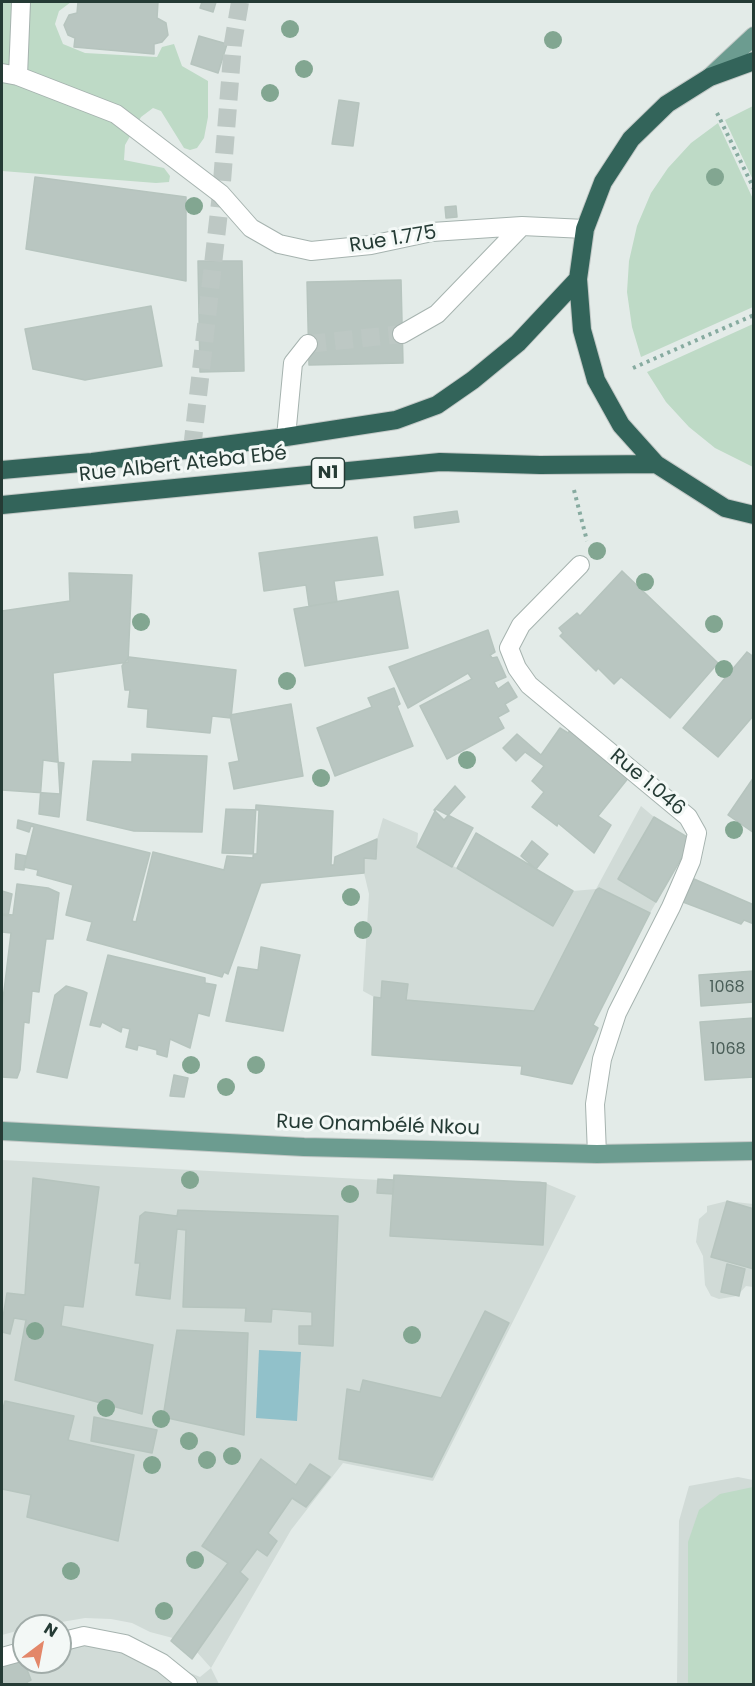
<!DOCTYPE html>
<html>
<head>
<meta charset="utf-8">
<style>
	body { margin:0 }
	#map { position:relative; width:755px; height:1686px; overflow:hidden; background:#e3ebe8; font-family:Poppins,sans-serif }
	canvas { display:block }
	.frame { position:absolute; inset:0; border:3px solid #253b35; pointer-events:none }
	.north { position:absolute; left:12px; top:1614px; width:60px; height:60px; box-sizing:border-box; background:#f3f8f6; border:2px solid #a1aca9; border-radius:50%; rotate:32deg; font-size:16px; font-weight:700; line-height:24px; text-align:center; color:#253b35 }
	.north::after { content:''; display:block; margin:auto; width:21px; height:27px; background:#e38769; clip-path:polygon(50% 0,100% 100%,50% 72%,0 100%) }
</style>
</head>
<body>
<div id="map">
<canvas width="755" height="1686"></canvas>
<div class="frame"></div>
<div class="north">N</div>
</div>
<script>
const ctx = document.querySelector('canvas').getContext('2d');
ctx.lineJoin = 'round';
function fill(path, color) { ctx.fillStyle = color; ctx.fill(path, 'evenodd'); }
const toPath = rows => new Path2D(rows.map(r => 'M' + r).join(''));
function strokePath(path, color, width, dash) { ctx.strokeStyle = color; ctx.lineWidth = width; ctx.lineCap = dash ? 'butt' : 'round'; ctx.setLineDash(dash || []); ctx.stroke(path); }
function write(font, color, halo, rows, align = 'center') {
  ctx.font = font + ' Poppins,sans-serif'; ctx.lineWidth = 6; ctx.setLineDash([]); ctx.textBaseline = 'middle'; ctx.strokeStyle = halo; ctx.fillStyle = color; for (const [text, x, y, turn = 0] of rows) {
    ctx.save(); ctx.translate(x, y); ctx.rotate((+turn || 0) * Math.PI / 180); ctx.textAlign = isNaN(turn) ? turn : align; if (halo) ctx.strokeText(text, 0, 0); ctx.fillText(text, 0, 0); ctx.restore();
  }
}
fill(toPath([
	[641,806,654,817,692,840,650,913,593,1025,598,1028,572,1084,521,1074,522,1066,372,1055,374,997,363,991,369,894,364,873,364,858,376,859,377,839,383,818,418,833,417,847,457,868,553,925,573,891,596,889],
	[2,1160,380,1180,540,1181,576,1196,433,1481,343,1463,291,1530,211,1668,219,1684,2,1684,2,1668,24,1660,24,1662,60,1662,60,1650,79,1644,145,1654,200,1677,211,1668,188,1642,150,1632,132,1623,111,1619,85,1618,38,1626,24,1626,24,1629,2,1635],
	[727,1201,753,1204,753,1287,746,1286,737,1296,719,1299,711,1296,705,1285,703,1256,696,1242,699,1219,707,1212,707,1206],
	[738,1477,753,1480,753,1684,677,1684,679,1521,689,1486]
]), '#d1dbd7');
fill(toPath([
	[2,2,71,2,59,11,55,24,63,44,85,53,157,57,162,47,174,44,182,66,208,81,208,117,204,138,197,148,190,150,184,148,161,111,153,108,141,117,125,145,124,160,164,168,170,176,169,182,156,183,2,171],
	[753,106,753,180,725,120],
	[718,123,753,199,753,307,641,357,632,327,627,292,629,261,637,226,651,193,668,168,691,143],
	[753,324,753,467,715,448,689,427,666,402,647,372],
	[753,1487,753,1684,688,1684,688,1542,699,1510,720,1494]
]), '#bedac6');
fill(toPath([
	[259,1350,301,1352,297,1421,256,1418]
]), '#91c1ca');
const building = toPath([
	[78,2,158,2,157,18,166,23,168,35,162,42,154,44,154,54,74,47,75,38,68,35,64,25,69,15,77,13,78,2],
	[202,2,216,2,213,12,200,8,202,2],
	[199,36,227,44,218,73,191,64,199,36],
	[339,100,359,103,353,146,332,144,339,100],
	[35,177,186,197,186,281,26,249,35,177],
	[456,206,457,217,446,218,445,207,456,206],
	[198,261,242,261,244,371,200,372,198,261],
	[401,280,403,363,309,365,307,282,401,280],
	[151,306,162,366,85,380,33,369,25,329,151,306],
	[457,511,459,522,415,528,414,517,457,511],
	[377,537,383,575,334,581,337,602,309,606,306,585,264,591,259,553,377,537],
	[622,571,718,663,670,718,621,677,614,684,598,668,596,671,560,636,563,633,559,628,577,613,580,616,622,571],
	[69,573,132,575,128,662,53,673,60,794,2,790,2,611,70,601,69,573],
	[398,591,408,648,305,666,294,609,398,591],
	[488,630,495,652,490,655,492,658,497,657,506,677,494,682,498,689,508,682,517,697,505,704,509,711,498,717,504,728,447,759,420,706,472,679,468,673,408,708,389,667,488,630],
	[747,652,754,657,754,715,718,757,683,728,747,652],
	[129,657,236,670,231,718,212,716,210,733,147,727,148,709,128,707,130,690,125,690,122,666,129,657],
	[394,688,400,704,397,706,413,746,335,776,317,728,372,707,368,698,394,688],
	[291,704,303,776,234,789,229,763,239,761,230,715,291,704],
	[574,725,629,777,598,816,611,825,594,853,558,823,557,826,532,807,544,792,532,781,544,766,525,752,516,761,503,748,517,734,541,755,560,728,568,733,574,725],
	[132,754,207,756,202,832,134,831,87,820,93,761,132,762,132,754],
	[43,760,64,763,59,817,39,814,43,760],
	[754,777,754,833,728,815,754,777],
	[455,786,465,797,444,820,434,810,455,786],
	[256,805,333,811,331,865,334,865,335,857,377,839,376,859,364,858,364,873,261,883,228,974,224,972,222,977,87,940,92,922,66,915,73,885,37,875,38,870,24,867,34,827,31,826,29,832,17,828,18,820,150,853,132,921,136,922,153,852,224,870,227,856,253,858,256,805],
	[226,809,259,810,257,854,222,853,226,809],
	[436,809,473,828,452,867,417,847,436,809],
	[654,817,692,840,656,902,618,879,654,817],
	[476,833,573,891,553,926,457,868,476,833],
	[532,841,548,854,536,869,521,856,532,841],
	[16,854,26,856,24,870,15,869,16,854],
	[694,879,754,905,754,924,744,920,741,924,683,902,694,879],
	[17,884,48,888,59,893,53,939,46,939,39,992,32,991,29,1023,24,1022,20,1070,17,1078,2,1077,2,1007,11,933,2,932,2,914,13,915,17,884],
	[599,888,650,913,593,1025,598,1028,572,1084,521,1074,522,1066,372,1055,374,997,381,998,382,981,408,984,406,1000,534,1011,596,890,599,888],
	[2,891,12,894,8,916,2,915,2,891],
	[261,947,300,955,283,1031,226,1021,238,967,258,970,261,947],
	[108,955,205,978,205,983,216,985,209,1016,198,1013,190,1048,170,1039,167,1057,157,1054,157,1050,138,1045,137,1050,126,1047,130,1029,122,1027,121,1032,102,1022,100,1027,90,1025,108,955],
	[754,971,754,1002,701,1006,699,975,754,971],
	[66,986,83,991,87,993,67,1078,37,1072,55,995,66,986],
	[754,1018,754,1077,705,1080,700,1022,754,1018],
	[174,1075,188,1078,184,1097,170,1096,174,1075],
	[394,1175,546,1183,543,1245,390,1236,394,1175],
	[33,1178,99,1187,83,1307,64,1305,61,1326,153,1345,142,1414,15,1380,26,1320,14,1318,10,1334,2,1332,2,1323,7,1293,25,1295,33,1178],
	[378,1179,394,1180,393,1194,377,1193,378,1179],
	[727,1201,754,1209,754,1269,711,1257,727,1201],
	[178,1210,338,1216,333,1346,299,1344,299,1326,312,1326,312,1312,272,1309,271,1322,245,1321,246,1308,183,1307,186,1230,177,1229,170,1299,136,1295,140,1263,135,1263,140,1216,145,1212,177,1216,178,1210],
	[727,1264,745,1269,739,1296,721,1292,727,1264],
	[485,1311,509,1323,432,1477,339,1459,347,1389,360,1392,363,1380,441,1398,485,1311],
	[177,1330,248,1333,244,1435,163,1417,177,1330],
	[5,1401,74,1416,68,1440,134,1455,118,1541,27,1517,31,1495,2,1489,2,1413,5,1401],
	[94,1417,157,1430,152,1453,91,1441,94,1417],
	[261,1459,296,1485,310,1464,330,1477,306,1507,292,1498,268,1533,277,1541,267,1556,257,1549,240,1572,248,1579,192,1659,171,1641,228,1563,202,1546,261,1459],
	[23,1659,31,1680,27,1682,28,1684,2,1684,2,1667,23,1659]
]);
fill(building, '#b9c6c1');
strokePath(building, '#b6c4be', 1.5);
strokePath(toPath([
	[308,344,402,334],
	[192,449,221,194,233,43,240,2]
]), '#bdc8c4', 18, [18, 9]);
const minor = toPath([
	[2,73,18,76,116,114,221,194,251,228,279,244,311,251,371,245,432,232,522,226,585,229],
	[18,76,21,2],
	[402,334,437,314,522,226],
	[286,437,293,363,308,344],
	[580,565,521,625,509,648,517,668,529,685,688,817,697,833,691,861,671,907,617,1013,602,1059,595,1104,597,1154],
	[60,1642,84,1636,125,1644,162,1663,188,1684],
	[2,1657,24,1651]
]);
const major = toPath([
	[710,77,754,36],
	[2,1131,304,1147,597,1154,754,1151]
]);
const highway = toPath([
	[754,61,710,77,667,104,631,139,603,182,585,229,578,279,582,330,596,380,621,425,656,464,725,508,754,515],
	[2,470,92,462,286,437,396,420,437,405,473,380,518,343,578,279],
	[2,505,440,462,540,465,656,464]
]);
strokePath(minor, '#a6b3af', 20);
strokePath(major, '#c2c8c6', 20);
strokePath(highway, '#c2c8c6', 20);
strokePath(toPath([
	[717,113,754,189],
	[633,368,754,315],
	[574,490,587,541]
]), '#87aba0', 4, [3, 4.5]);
strokePath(minor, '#fff', 18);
strokePath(major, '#6c9c90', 18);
strokePath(highway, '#33645a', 18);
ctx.fillStyle = '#82a691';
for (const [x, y] of [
	[290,29],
	[553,40],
	[304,69],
	[270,93],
	[715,177],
	[194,206],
	[597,551],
	[645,582],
	[141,622],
	[714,624],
	[724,669],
	[287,681],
	[467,760],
	[321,778],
	[734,830],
	[351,897],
	[363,930],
	[191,1065],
	[256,1065],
	[226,1087],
	[190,1180],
	[350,1194],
	[35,1331],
	[412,1335],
	[106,1408],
	[161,1419],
	[189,1441],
	[232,1456],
	[207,1460],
	[152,1465],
	[195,1560],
	[71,1571],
	[164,1611]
]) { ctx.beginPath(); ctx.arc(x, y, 9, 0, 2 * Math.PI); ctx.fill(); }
write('16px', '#4a5e58', null, [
	["1068",727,988],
	["1068",728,1050]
]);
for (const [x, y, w] of [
	[328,473,33]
]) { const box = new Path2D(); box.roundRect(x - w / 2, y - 15, w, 30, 4.5); ctx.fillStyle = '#f3f8f6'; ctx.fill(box); strokePath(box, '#253b35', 1.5); }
write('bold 18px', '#253b35', null, [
	["N1",328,473]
]);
write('20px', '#253b35', '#f3f8f6', [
	["Rue 1.775",393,240,-9],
	["Rue Albert Ateba Ebé",183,465,-6],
	["Rue 1.046",647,783,40],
	["Rue Onambélé Nkou",378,1126,2]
]);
</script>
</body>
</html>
